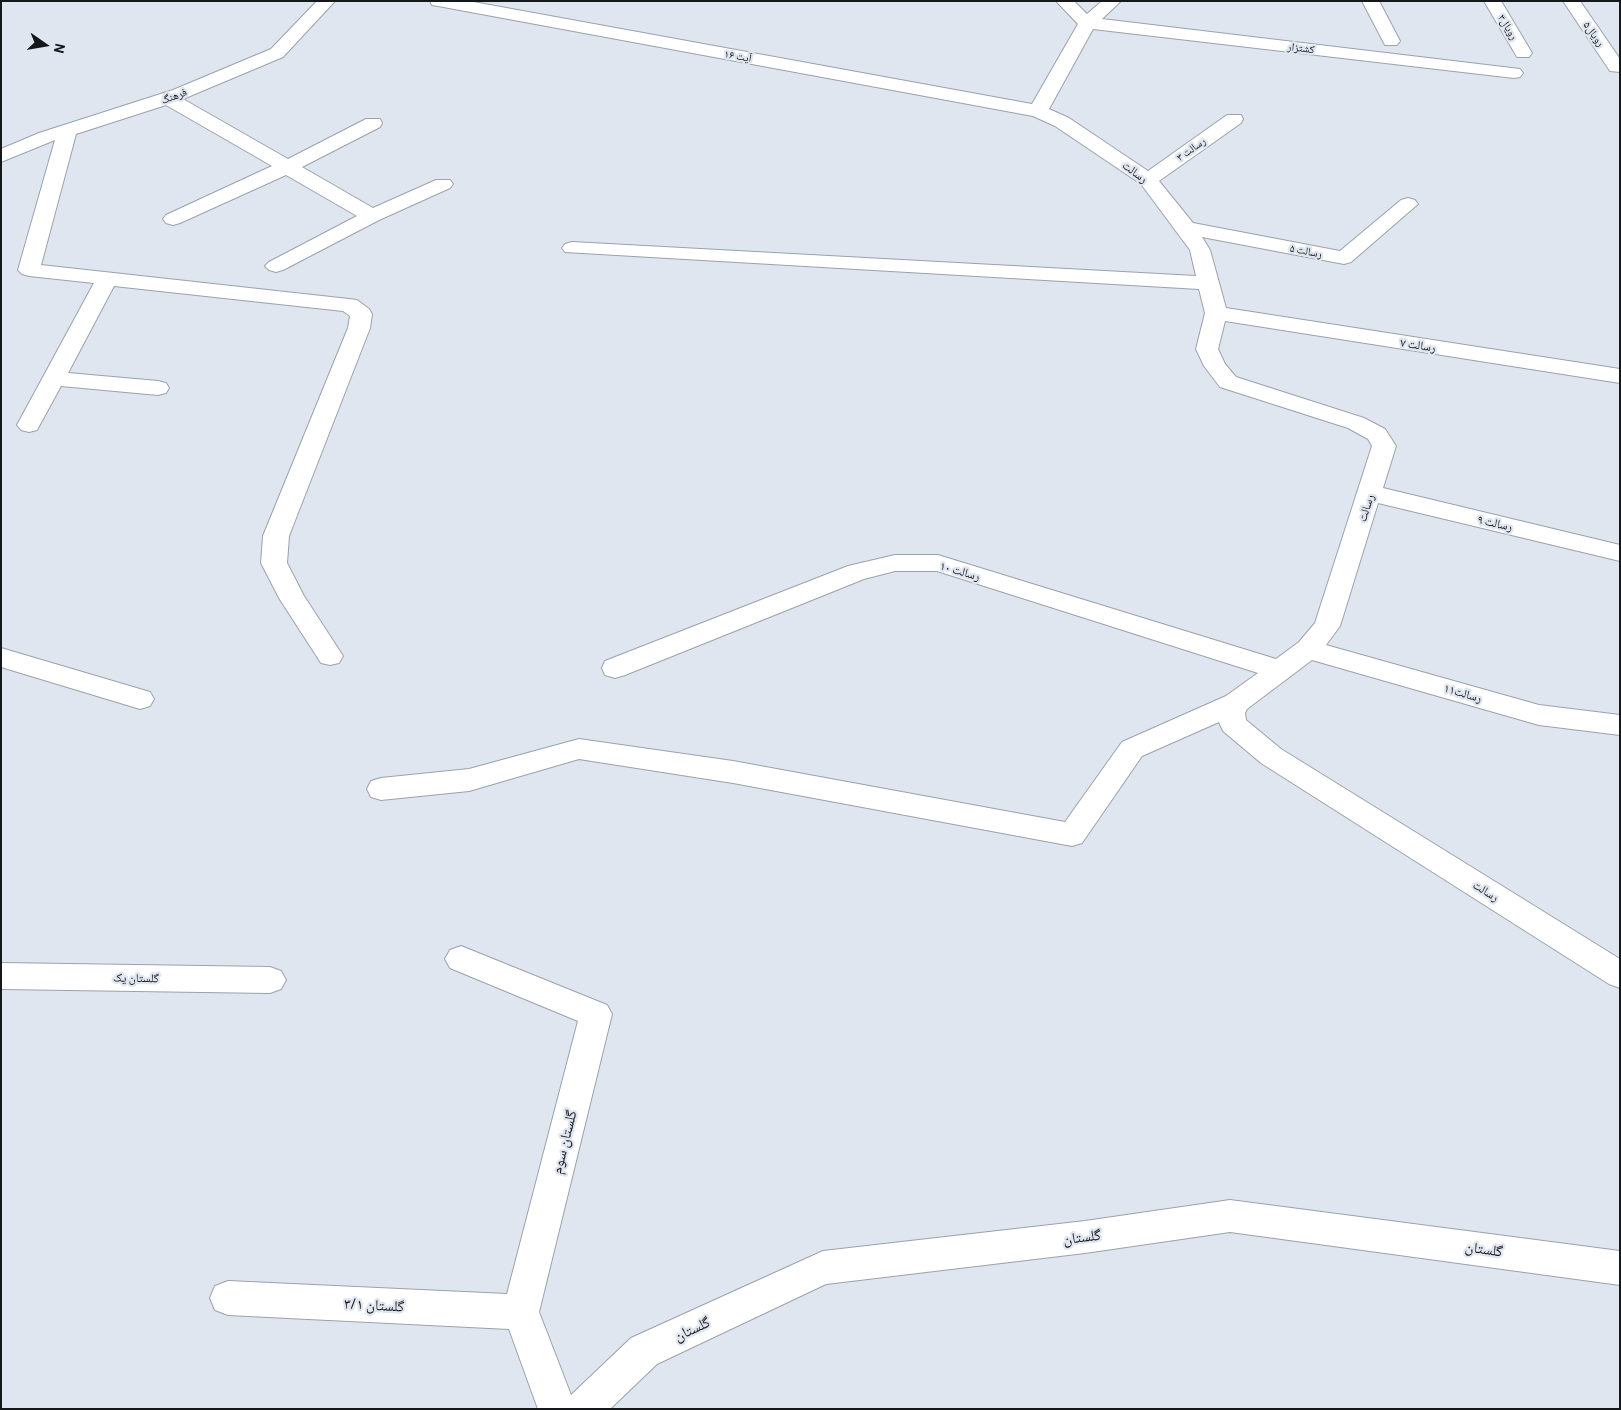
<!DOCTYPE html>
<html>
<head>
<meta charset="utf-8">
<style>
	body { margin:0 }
	#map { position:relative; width:1621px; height:1410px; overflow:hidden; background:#e0e6f0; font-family:Barlow,sans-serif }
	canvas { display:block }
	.frame { position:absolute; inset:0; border:2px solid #15181b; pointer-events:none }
	.north { position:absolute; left:20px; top:20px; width:50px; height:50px; -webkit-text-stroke:4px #e0e6f0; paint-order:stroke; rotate:103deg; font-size:14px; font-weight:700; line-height:20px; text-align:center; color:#15181b }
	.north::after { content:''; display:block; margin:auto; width:18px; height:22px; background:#15181b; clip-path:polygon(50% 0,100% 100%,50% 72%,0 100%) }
</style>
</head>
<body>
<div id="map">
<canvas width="1621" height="1410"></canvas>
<div class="frame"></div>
<div class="north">N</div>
</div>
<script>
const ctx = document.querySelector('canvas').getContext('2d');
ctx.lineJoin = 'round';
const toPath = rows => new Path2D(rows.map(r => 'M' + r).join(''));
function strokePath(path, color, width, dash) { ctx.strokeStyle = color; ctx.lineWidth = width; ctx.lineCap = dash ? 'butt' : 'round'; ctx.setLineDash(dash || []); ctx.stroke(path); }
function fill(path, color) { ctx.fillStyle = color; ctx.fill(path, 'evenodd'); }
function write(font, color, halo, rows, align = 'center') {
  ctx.font = font + ' Barlow,"Noto Naskh Arabic",sans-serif'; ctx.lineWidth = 4.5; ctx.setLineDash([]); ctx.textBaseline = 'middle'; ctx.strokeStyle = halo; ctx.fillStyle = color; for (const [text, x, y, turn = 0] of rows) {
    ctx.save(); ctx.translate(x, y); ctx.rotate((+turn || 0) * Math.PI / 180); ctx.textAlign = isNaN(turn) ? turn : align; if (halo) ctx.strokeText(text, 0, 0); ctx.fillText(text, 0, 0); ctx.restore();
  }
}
const minor = toPath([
	[317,1,335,1,283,57,183,99,288,159,366,119,380,119,382,123,380,127,302,167,373,208,436,180,450,180,453,184,450,188,379,220,283,270,276,272,269,270,265,266,269,262,357,216,286,175,180,223,173,225,166,223,163,219,166,215,272,166,166,105,76,134,41,265,349,299,357,300,369,309,372,314,370,328,289,536,287,563,304,596,343,656,339,663,330,665,321,663,279,598,261,563,263,536,348,328,350,316,343,311,114,286,68,373,158,381,166,383,169,388,166,393,158,395,61,386,37,430,29,432,21,430,17,425,94,283,29,276,22,274,18,270,55,140,1,162,1,149,39,133,173,90,271,49,317,1],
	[430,1,468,1,1032,104,1078,24,1056,1,1074,1,1087,14,1102,1,1121,1,1102,19,1520,69,1523,73,1520,77,1514,78,1093,29,1049,109,1069,118,1148,171,1227,115,1241,115,1243,119,1241,123,1159,181,1193,223,1340,251,1401,200,1408,198,1415,200,1418,204,1351,262,1344,264,1202,237,1210,250,1226,308,1620,369,1620,383,1225,321,1218,349,1225,364,1236,377,1364,418,1385,429,1396,446,1383,488,1620,545,1620,561,1378,503,1340,626,1326,645,1539,705,1620,715,1620,735,1539,725,1312,660,1247,709,1245,713,1246,720,1281,749,1620,959,1620,988,1609,984,1261,763,1223,731,1219,722,1142,756,1082,843,1072,846,733,783,579,759,469,791,381,800,371,797,367,789,371,781,381,778,469,769,579,739,733,761,1065,822,1122,742,1226,696,1258,673,937,571,895,571,864,579,625,675,615,678,605,675,602,668,605,661,848,566,895,555,938,555,1276,659,1299,642,1315,623,1372,446,1368,439,1348,428,1220,387,1204,366,1196,349,1205,313,1199,289,565,252,562,248,565,244,572,242,1196,276,1190,250,1141,184,1055,126,1033,116,438,6,432,5,430,1],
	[1362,1,1379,1,1400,41,1397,45,1385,45,1362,1],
	[1484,1,1501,1,1532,53,1529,57,1517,57,1484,1],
	[1563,1,1580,1,1620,59,1620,72,1610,71,1563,1],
	[1,648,150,692,154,699,150,706,140,709,1,667,1,648],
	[461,946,607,1005,612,1014,539,1312,571,1395,631,1338,823,1251,1085,1221,1230,1200,1620,1251,1620,1285,1230,1232,1085,1253,826,1284,657,1364,610,1409,538,1409,509,1329,228,1315,215,1310,210,1298,215,1286,228,1281,507,1294,578,1021,450,968,445,959,450,950,461,946],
	[1,963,270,967,281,971,286,980,281,989,270,993,1,989,1,963]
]);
strokePath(minor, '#9ba2aa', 2);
fill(minor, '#fff');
write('11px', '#15181b', '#e0e6f0', [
	["رویال۳",1508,27,59],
	["رویال۵",1594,34,55],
	["کشتزار",1301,48,7],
	["آیت ۱۶",738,56,10],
	["فرهنگ",174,96,-20],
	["رسالت ۳",1191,149,-35],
	["رسالت ۵",1306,251,11]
]);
write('12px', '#15181b', '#e0e6f0', [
	["رسالت",1135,172,37],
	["رسالت ۷",1418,345,9],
	["رسالت",1366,508,-72],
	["رسالت ۹",1495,523,13],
	["رسالت ۱۰",960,571,16],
	["رسالت۱۱",1463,693,16],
	["رسالت",1486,891,32],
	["گلستان یک",136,978,1]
]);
write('15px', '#15181b', '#e0e6f0', [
	["گلستان سوم",564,1142,-76],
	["گلستان",1082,1237,-7],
	["گلستان",1484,1249,8],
	["گلستان ۳/۱",374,1305,3],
	["گلستان",692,1329,-25]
]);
</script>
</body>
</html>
